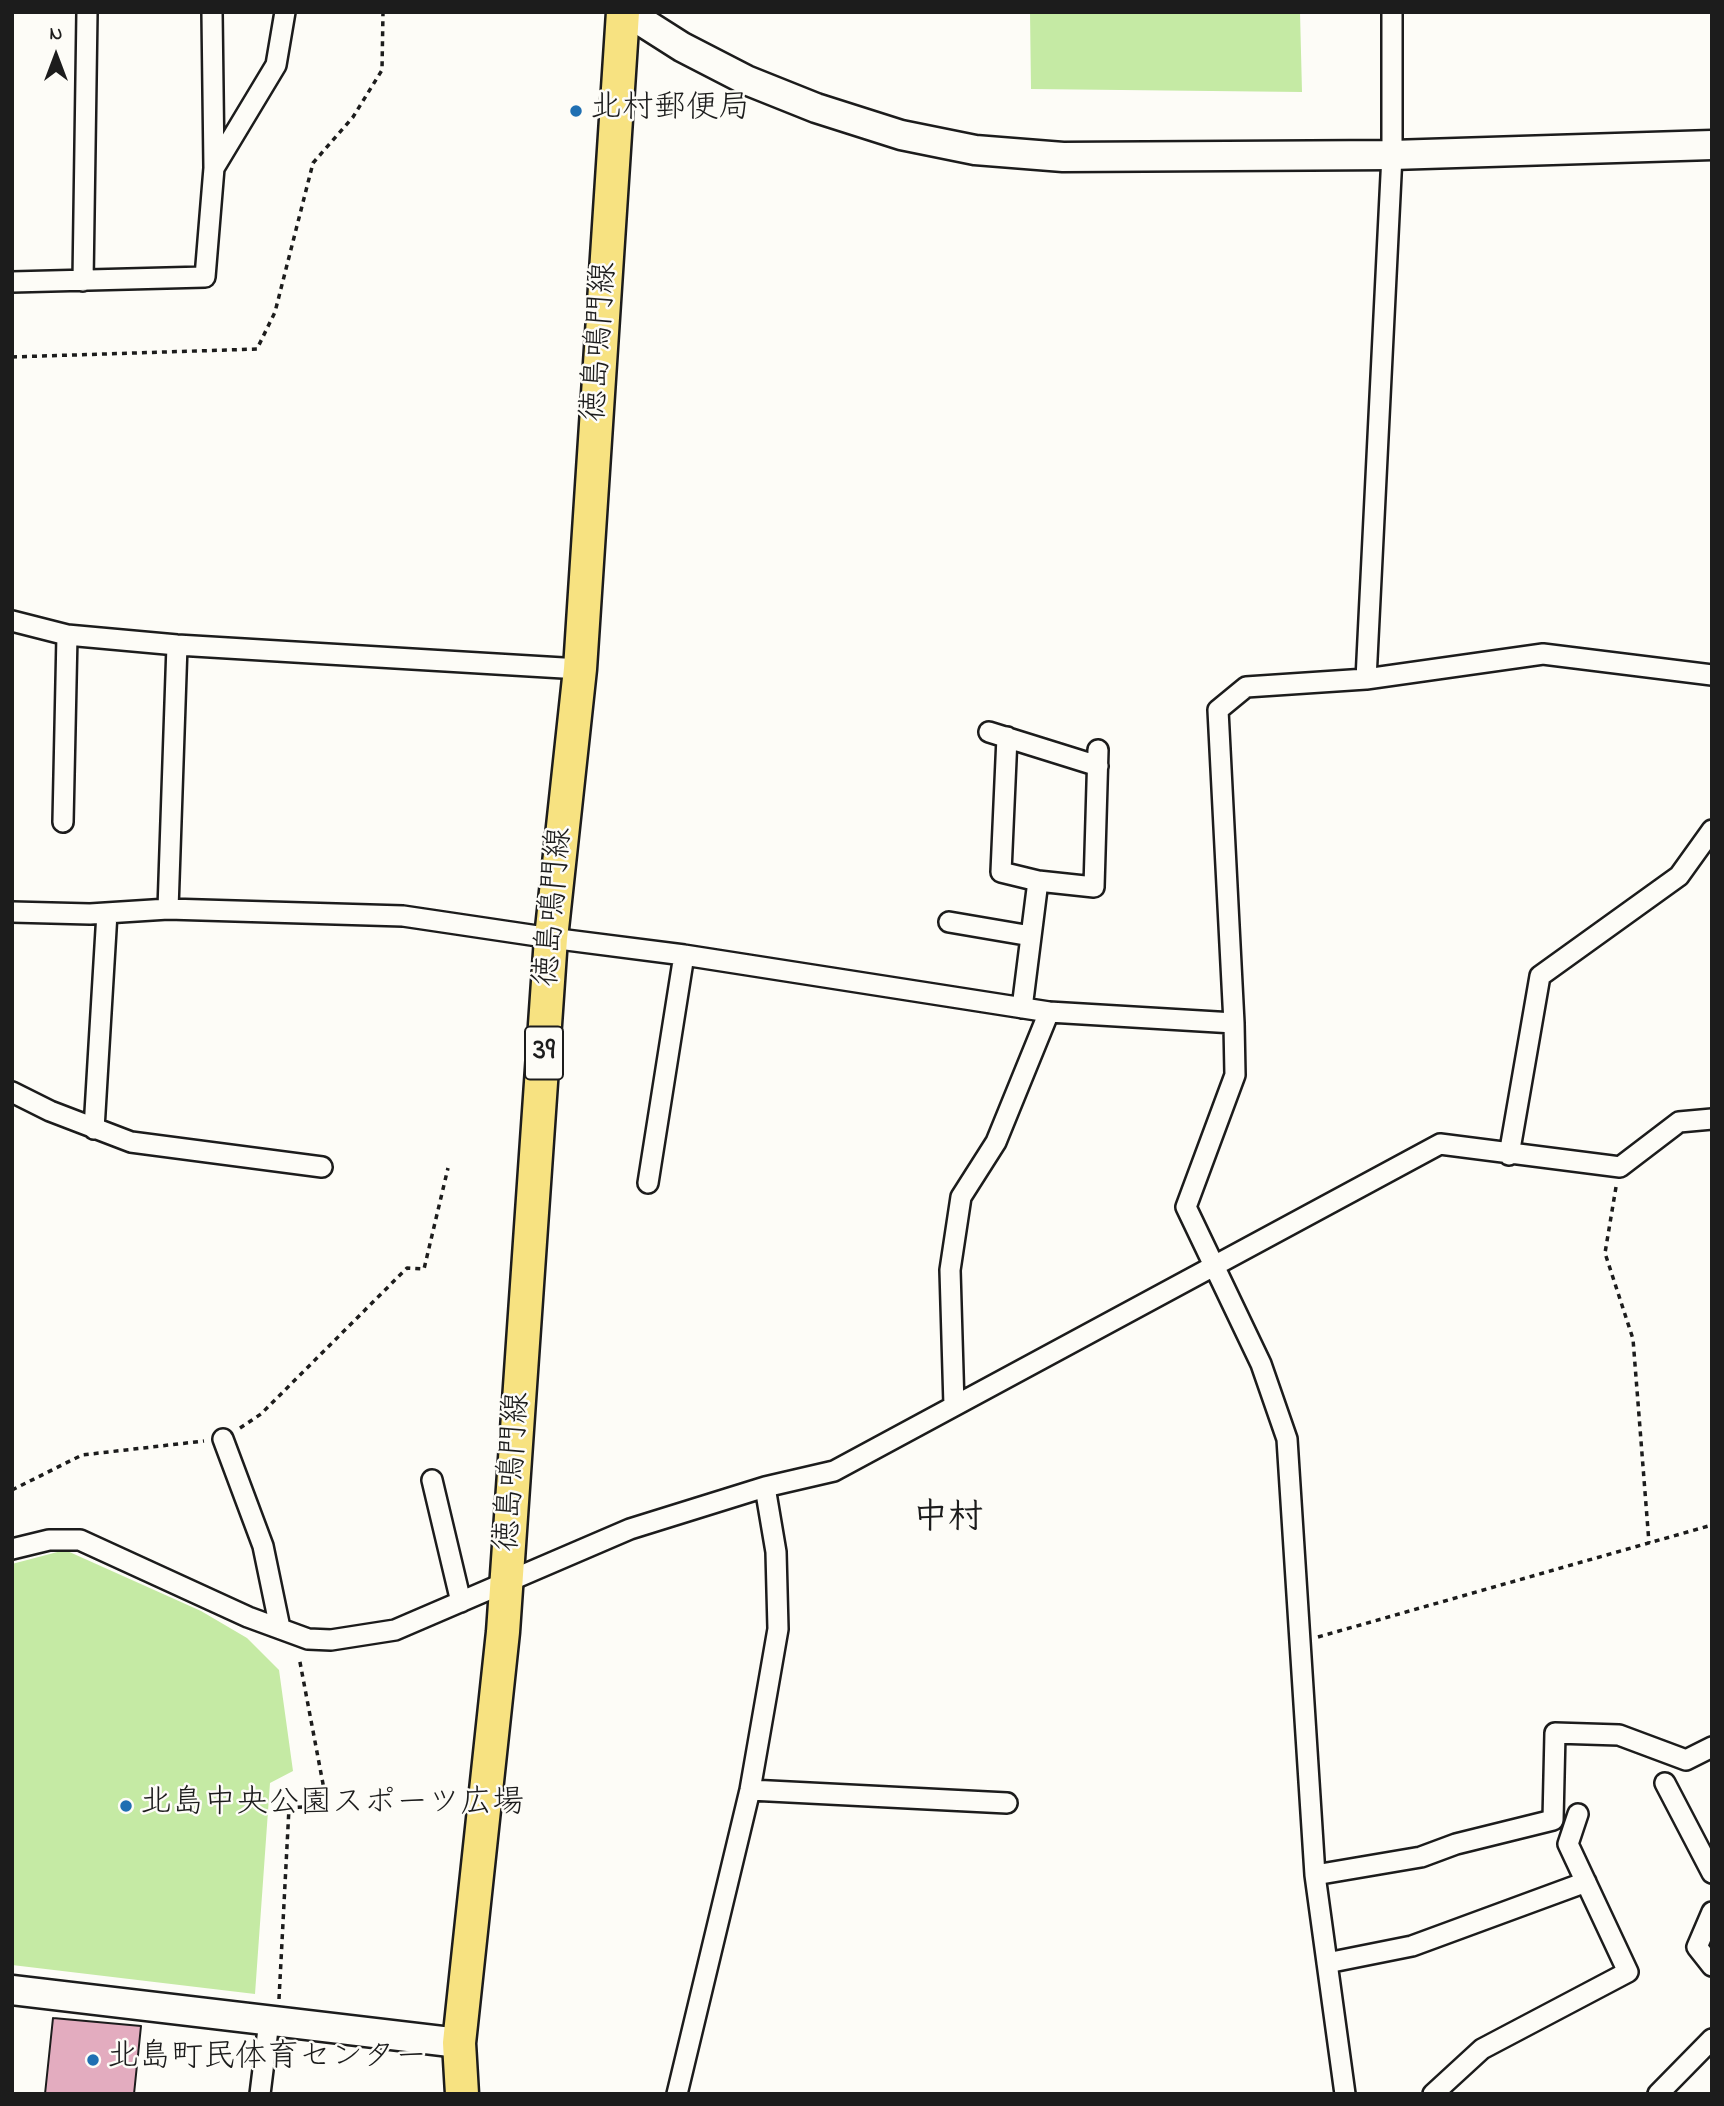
<!DOCTYPE html>
<html>
<head>
<meta charset="utf-8">
<style>
	body { margin:0 }
	#map { position:relative; width:1724px; height:2106px; overflow:hidden; background:#fdfcf7; font-family:"Indie Flower",sans-serif }
	canvas { display:block }
	.frame { position:absolute; inset:0; border:14px solid #1c1c1c; pointer-events:none }
	.north { position:absolute; left:21px; top:21px; width:70px; height:70px; -webkit-text-stroke:5px #fdfcf7; paint-order:stroke; rotate:0deg; font-size:19px; font-weight:700; line-height:28px; text-align:center; color:#1c1c1c }
	.north::after { content:''; display:block; margin:auto; width:24px; height:32px; background:#1c1c1c; clip-path:polygon(50% 0,100% 100%,50% 72%,0 100%) }
</style>
</head>
<body>
<div id="map">
<canvas width="1724" height="2106"></canvas>
<div class="frame"></div>
<div class="north">N</div>
</div>
<script>
const ctx = document.querySelector('canvas').getContext('2d');
ctx.lineJoin = 'round';
function fill(path, color) { ctx.fillStyle = color; ctx.fill(path, 'evenodd'); }
const toPath = rows => new Path2D(rows.map(r => 'M' + r).join(''));
function strokePath(path, color, width, dash) { ctx.strokeStyle = color; ctx.lineWidth = width; ctx.lineCap = dash ? 'butt' : 'round'; ctx.setLineDash(dash || []); ctx.stroke(path); }
function write(font, color, halo, rows, align = 'center') {
  ctx.font = font + ' "Indie Flower","Klee One",sans-serif'; ctx.lineWidth = 5; ctx.setLineDash([]); ctx.textBaseline = 'middle'; ctx.strokeStyle = halo; ctx.fillStyle = color; for (const [text, x, y, turn = 0] of rows) {
    ctx.save(); ctx.translate(x, y); ctx.rotate((+turn || 0) * Math.PI / 180); ctx.textAlign = isNaN(turn) ? turn : align; if (halo) ctx.strokeText(text, 0, 0); ctx.fillText(text, 0, 0); ctx.restore();
  }
}
fill(toPath([
	[1030,12,1300,12,1302,92,1031,89],
	[65,1550,201,1611,247,1638,279,1670,293,1771,270,1783,255,1994,12,1965,12,1564]
]), '#c5eaa4');
const building = toPath([
	[53,2018,141,2026,134,2094,45,2094,53,2018]
]);
fill(building, '#e3acbf');
strokePath(building, '#1c1c1c', 2);
const street = toPath([
	[212,12,214,168],
	[83,281,87,12],
	[12,282,205,277,214,168,276,65,285,12],
	[12,621,67,635,177,645,580,669],
	[1366,679,1392,155,1392,12],
	[989,732,1098,766],
	[1007,737,1001,872,1038,881,1094,887,1098,750],
	[63,822,67,635],
	[168,909,177,645],
	[12,912,90,914,168,909,403,916,551,938,684,955,1049,1012,1234,1023],
	[949,922,1031,936],
	[1022,1008,1038,881],
	[12,1092,50,1111,131,1142,322,1167],
	[94,1129,107,913],
	[1509,1155,1540,976,1679,876,1712,830],
	[648,1183,684,955],
	[954,1406,950,1270,961,1197,996,1142,1049,1012],
	[223,1439,263,1546,280,1628],
	[432,1480,461,1602],
	[12,1549,49,1540,80,1540,248,1617,308,1639,331,1640,395,1630,630,1529,765,1487,834,1471,1440,1144,1620,1167,1679,1122,1712,1119],
	[1665,1783,1712,1873],
	[750,1790,1007,1803],
	[1315,1875,1421,1857,1456,1844,1553,1820,1555,1733,1619,1735,1686,1760,1712,1747],
	[1712,1912,1697,1947,1712,1966],
	[1327,1963,1412,1946,1586,1882],
	[260,2094,269,2021],
	[677,2094,750,1790,778,1629,776,1552,765,1487],
	[1345,2094,1315,1875,1287,1439,1261,1364,1186,1207,1235,1075,1234,1023,1218,710,1246,687,1366,679,1543,654,1712,675],
	[1433,2094,1482,2049,1628,1972,1568,1844,1578,1814],
	[1658,2094,1712,2039]
]);
const secondary = toPath([
	[627,12,682,47,746,80,816,108,901,135,975,150,1063,157,1392,155,1712,145],
	[12,1990,459,2043]
]);
const primary = toPath([
	[462,2094,459,2043,503,1632,551,938,580,669,623,12]
]);
strokePath(street, '#1c1c1c', 24);
strokePath(secondary, '#1c1c1c', 33);
strokePath(primary, '#1c1c1c', 37);
strokePath(toPath([
	[12,357,257,349,275,312,313,163,353,117,382,70,383,12],
	[1616,1187,1605,1253,1633,1339,1649,1543],
	[240,1428,261,1414,407,1268,424,1269,448,1168],
	[12,1490,82,1455,204,1441],
	[1318,1637,1712,1525],
	[279,1999,289,1808,327,1805,299,1657]
]), '#1c1c1c', 3.5, [5, 5]);
strokePath(street, '#fdfcf7', 19);
strokePath(secondary, '#fdfcf7', 28);
strokePath(primary, '#f7e281', 32);
for (const [x, y, r, color] of [
	[576,111,7,"#1f6fb2"],
	[126,1806,7,"#1f6fb2"],
	[93,2060,7,"#1f6fb2"]
]) { const dot = new Path2D(); dot.arc(x, y, r, 0, 2 * Math.PI); ctx.fillStyle = color; ctx.fill(dot); strokePath(dot, '#fdfcf7', 2.5); }
for (const [x, y, w] of [
	[544,1053,38]
]) { const box = new Path2D(); box.roundRect(x - w / 2, y - 26.5, w, 53, 5); ctx.fillStyle = '#fdfcf7'; ctx.fill(box); strokePath(box, '#1c1c1c', 2); }
write('bold 30px', '#1c1c1c', null, [
	["39",544,1053]
]);
write('32px', '#1c1c1c', '#fdfcf7', [
	["北村郵便局",590,111],
	["北島中央公園スポーツ広場",140,1806],
	["北島町民体育センター",107,2060]
], 'left');
write('32px', '#1c1c1c', '#fdfcf7', [
	["徳島鳴門線",602,342,-86],
	["徳島鳴門線",556,907,-85],
	["徳島鳴門線",515,1472,-86]
]);
write('bold 35px', '#1c1c1c', '#fdfcf7', [
	["中村",948,1521]
]);
</script>
</body>
</html>
